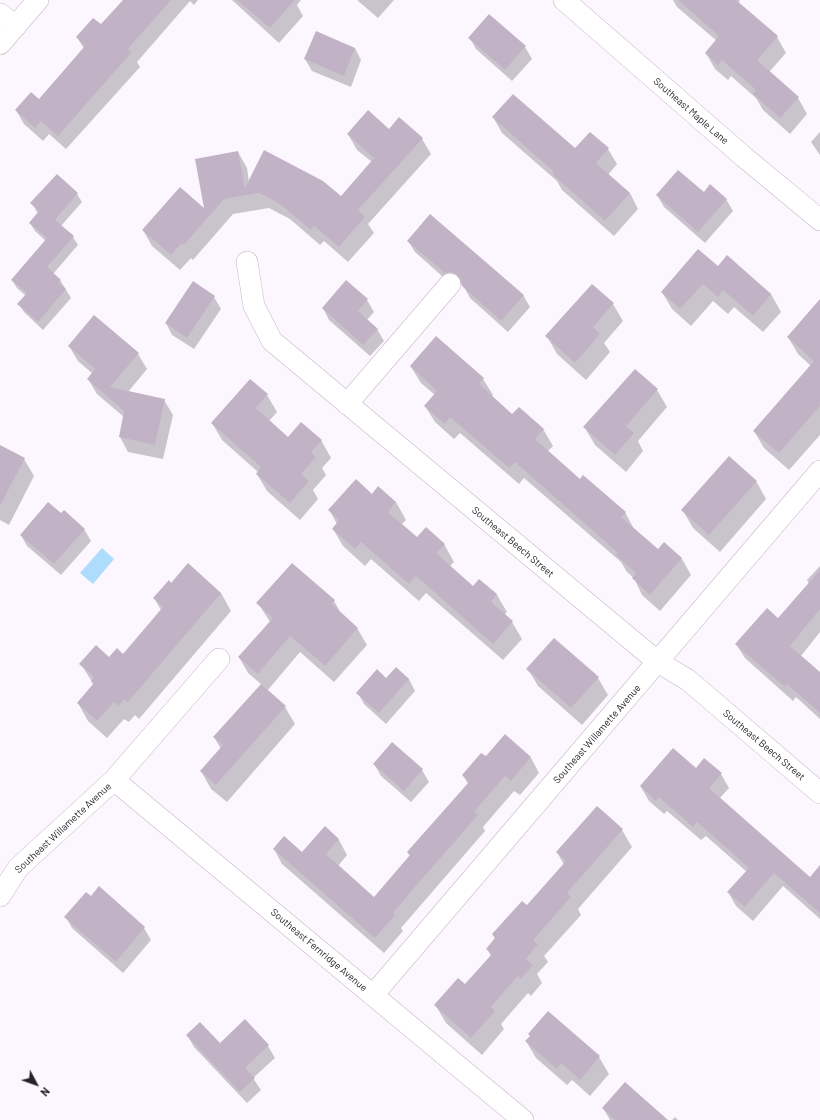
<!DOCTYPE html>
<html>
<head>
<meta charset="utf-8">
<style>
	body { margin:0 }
	#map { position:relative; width:820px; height:1120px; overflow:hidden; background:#fcf6fe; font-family:Barlow,sans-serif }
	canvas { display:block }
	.north { position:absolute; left:16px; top:1064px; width:40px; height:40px; -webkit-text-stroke:3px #fff; paint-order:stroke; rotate:131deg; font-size:11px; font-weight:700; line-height:16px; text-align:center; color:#28232a }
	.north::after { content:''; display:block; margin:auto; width:14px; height:18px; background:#28232a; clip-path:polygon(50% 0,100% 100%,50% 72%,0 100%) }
</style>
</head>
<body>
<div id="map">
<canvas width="820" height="1120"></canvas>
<div class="north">N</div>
</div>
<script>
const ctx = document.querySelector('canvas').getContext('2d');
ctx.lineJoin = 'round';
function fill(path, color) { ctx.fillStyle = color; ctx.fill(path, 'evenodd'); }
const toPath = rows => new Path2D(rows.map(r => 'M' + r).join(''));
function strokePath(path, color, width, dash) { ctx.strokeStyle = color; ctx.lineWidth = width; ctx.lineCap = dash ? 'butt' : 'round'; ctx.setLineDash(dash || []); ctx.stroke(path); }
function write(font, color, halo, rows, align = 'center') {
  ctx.font = font + ' Barlow,sans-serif'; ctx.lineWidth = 3.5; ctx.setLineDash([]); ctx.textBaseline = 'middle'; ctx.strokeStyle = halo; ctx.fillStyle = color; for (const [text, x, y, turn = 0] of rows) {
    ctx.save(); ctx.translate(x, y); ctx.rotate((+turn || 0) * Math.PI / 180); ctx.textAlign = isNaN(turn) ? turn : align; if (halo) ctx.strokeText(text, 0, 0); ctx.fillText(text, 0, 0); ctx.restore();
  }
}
fill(toPath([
	[102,548,114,559,93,584,80,573]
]), '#aedcfc');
fill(toPath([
	[124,0,198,0,194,5,190,1,137,62,140,67,66,149,49,134,43,141,24,124,16,110,39,100,84,49,77,37,101,26],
	[232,0,301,0,297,5,303,16,279,43],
	[357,0,394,0,378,18],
	[673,0,740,0,738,3,777,37,786,53,769,72,798,98,807,114,790,134,763,110,756,98,731,76,728,80,715,69,706,53,717,41,677,7],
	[489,16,525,47,532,59,512,81,476,49,470,38],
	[355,48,361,60,351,87,312,71,305,59],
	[493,117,575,149,608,149,617,164,608,175,630,193,638,209,614,236,562,190,557,181,502,133],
	[390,130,422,139,431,154,368,224,374,233,348,262,324,241,320,245,290,219,269,208,233,214,193,260,191,258,180,270,152,246,143,230,205,210,238,152,247,168,249,182,341,198,372,162,357,150,348,134],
	[820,132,820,155,811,142],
	[704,193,726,199,733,211,705,243,664,207,657,195],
	[77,194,82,202,61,226,73,237,78,245,53,274,60,280,71,298,43,330,24,312,19,304,26,296,17,288,12,280,46,241,35,231,30,223,38,214,32,203],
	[408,241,523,295,530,307,508,332,470,298,463,285,459,284,452,285,415,252],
	[728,257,771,294,781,312,763,332,734,307,728,314,713,301,691,326,672,309,662,292,718,268],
	[346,281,367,300,374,312,367,320,377,329,384,341,370,356,329,320,323,308],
	[214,297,221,309,194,349,172,335,166,323],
	[820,301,820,435,789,470,764,448,754,431,811,366,798,354,788,337],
	[613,304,623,321,604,343,610,352,586,380,557,354,547,336],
	[69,346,138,354,147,369,128,392,164,400,173,415,163,459,128,452,120,437,124,417,97,394,88,379,93,374,78,361],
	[411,367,483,379,493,395,492,396,512,415,543,429,553,446,547,452,580,480,625,512,634,529,658,550,664,543,682,559,691,575,660,611,642,595,634,578,627,572,621,562,524,478,519,484,460,433,454,439,435,422,425,406,435,395,421,383],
	[635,370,657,390,667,407,638,441,643,451,626,472,595,445,585,428],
	[250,380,267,395,277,412,269,421,288,438,321,440,331,458,322,468,326,475,313,490,318,499,300,520,267,491,257,474,258,472,222,440,212,423],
	[0,454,24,459,34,476,9,525,0,520],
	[756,481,766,499,720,552,693,528,683,511],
	[372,495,396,502,406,520,401,525,418,539,444,544,454,562,449,567,473,588,479,580,497,595,507,612,504,615,512,622,522,639,503,660,426,593,419,601,371,559,365,566,343,546,333,529,337,524,330,511],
	[84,529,91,541,61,575,27,546,21,535],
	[820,566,820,632,801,656,820,673,820,719,796,697,793,701,745,658,736,644,778,619,809,584,807,580],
	[221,593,231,611,139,719,135,715,129,722,124,719,107,738,88,721,78,703,94,685,81,664,123,655,161,610,154,598],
	[334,601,342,615,357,628,367,645,334,682,300,652,267,691,285,707,295,724,227,802,211,789,201,771,221,749,214,737,262,685,248,673,239,657,270,622,258,603],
	[396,668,409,679,415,691,386,724,364,704,358,693,386,679],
	[528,669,598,678,608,695,582,725,538,686],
	[505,736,531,758,539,773,520,795,514,791,483,827,485,831,401,928,403,931,384,953,282,864,274,849,302,854,325,828,339,840,347,855,338,866,374,898,410,856,408,853,468,784,463,775,486,758],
	[374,764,422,770,429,782,411,802,381,776],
	[696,769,721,774,729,788,719,799,810,878,820,867,820,919,783,886,753,921,736,906,728,892,747,872,706,836,701,840,667,811,664,814,649,801,641,787],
	[597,808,622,830,632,847,578,909,581,915,544,956,548,962,537,974,542,983,531,996,528,993,501,1024,504,1029,482,1055,446,1023,436,1006,465,986,491,956,487,949,496,939,493,935,527,906,564,865,557,852],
	[99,887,144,928,151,940,123,973,72,928,66,917,91,897],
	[245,1021,268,1046,275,1058,253,1078,261,1090,247,1103,194,1047,187,1035,220,1044],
	[526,1041,599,1057,609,1074,590,1096,572,1080,567,1085,536,1058],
	[603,1108,666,1120,610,1120],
	[675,1117,678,1120,672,1120]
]), '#0003');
fill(toPath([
	[123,0,171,0,128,49,132,52,58,136,41,121,35,128,15,110,31,92,39,99,85,46,76,37,93,18,101,24],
	[237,0,295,0,270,28],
	[678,0,736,0,778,36,757,60,799,97,780,118,753,94,756,90,722,60,718,65,705,53,719,36],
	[489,14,526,46,505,70,468,38],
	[316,31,355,48,344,76,304,59],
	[513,94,575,148,590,132,609,148,596,163,630,193,605,221,552,174,554,172,492,117],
	[368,110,389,129,399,117,423,138,358,210,365,217,339,247,314,226,311,230,280,204,259,193,224,199,184,245,182,243,171,255,142,230,180,187,204,208,195,159,238,151,245,188,264,150,323,181,341,196,374,158,347,134],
	[678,170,704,192,710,184,727,199,698,232,656,195],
	[57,174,78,193,55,220,74,236,47,267,61,280,58,282,66,289,38,322,17,304,27,293,11,280,47,238,29,223,39,211,30,203],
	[430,214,524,295,501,321,462,286,461,280,457,275,452,272,445,273,407,241],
	[698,249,718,266,727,255,771,294,753,316,723,290,718,297,703,284,680,309,661,292],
	[346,280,368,299,358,311,378,329,363,345,322,308],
	[193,281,215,296,187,338,165,323],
	[592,284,614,303,593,327,600,334,575,363,545,336],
	[820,299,820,406,779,453,753,431,814,361,787,337],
	[94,315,139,353,110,387,165,399,155,445,119,437,124,411,87,379,95,369,68,346],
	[436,336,484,378,479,384,512,414,519,407,544,429,535,439,580,479,583,475,626,512,621,517,658,549,664,542,682,558,650,595,632,578,636,573,616,555,618,553,515,462,509,468,450,417,445,424,424,406,437,391,410,366],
	[635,369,658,389,626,426,634,433,615,455,583,427],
	[250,379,268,394,256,408,288,437,301,422,322,440,311,452,316,457,301,474,309,481,290,503,256,474,261,467,211,423],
	[0,445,25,458,0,506],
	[729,456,757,481,709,535,681,510],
	[356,479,372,494,378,486,396,502,388,512,417,537,426,527,445,544,436,553,473,586,479,579,497,594,491,602,513,621,493,644,416,576,409,584,361,542,355,549,332,529,339,520,328,510],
	[48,502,61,513,64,510,85,529,54,564,20,535],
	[188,563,221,593,128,702,124,699,118,706,114,702,97,721,77,703,93,684,91,681,94,677,79,664,96,645,109,657,117,648,123,654,163,607,153,598,169,580,171,583],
	[292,563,335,600,332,604,358,628,325,666,290,636,258,674,238,657,273,618,256,603],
	[820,570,820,609,790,646,820,672,820,713,787,684,785,687,735,644,767,608,778,618],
	[554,638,599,677,571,708,526,669],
	[396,667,409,679,379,713,356,693,377,669,386,678],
	[261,684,286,706,216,785,200,771,223,745,213,737],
	[505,734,531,757,511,781,505,776,474,812,478,815,415,887,393,913,395,915,375,938,273,849,284,836,302,852,325,826,339,839,326,854,374,897,410,855,407,852,469,782,462,775,481,753,486,756],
	[392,742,423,769,404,791,373,764],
	[673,748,696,768,704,758,722,773,709,788,810,877,820,865,820,913,774,873,745,907,727,892,749,868,697,822,693,827,659,797,656,801,640,786],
	[597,806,623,829,567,893,571,897,533,940,538,944,526,959,533,965,521,979,518,976,491,1007,495,1011,471,1038,434,1005,458,978,465,984,492,954,486,949,495,938,492,934,522,901,527,905,566,861,556,852],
	[99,886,145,927,116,962,64,917,86,892,91,896],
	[548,1011,600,1056,580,1080,561,1063,557,1069,525,1041,530,1036,528,1034],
	[245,1019,269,1045,245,1068,255,1078,240,1092,186,1035,200,1022,220,1043],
	[625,1082,668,1120,615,1120,602,1108]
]), '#c1b3c5');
const minor = toPath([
	[564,0,744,157,820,220],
	[0,14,16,26],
	[0,44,38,0],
	[247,262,254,306,272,341,658,662,688,680,820,793],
	[347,404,450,284],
	[114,780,523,1120],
	[0,896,18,868,114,780,219,659],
	[373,995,820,471]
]);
strokePath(minor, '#c4b6c8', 22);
strokePath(minor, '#fff', 21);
write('10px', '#28232a', '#fff', [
	["Southeast Maple Lane",691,111,41],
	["Southeast Beech Street",513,542,40],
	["Southeast Willamette Avenue",597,734,-49],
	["Southeast Beech Street",764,745,40],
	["Southeast Willamette Avenue",63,828,-43],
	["Southeast Fernridge Avenue",319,950,40]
]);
</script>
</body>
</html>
